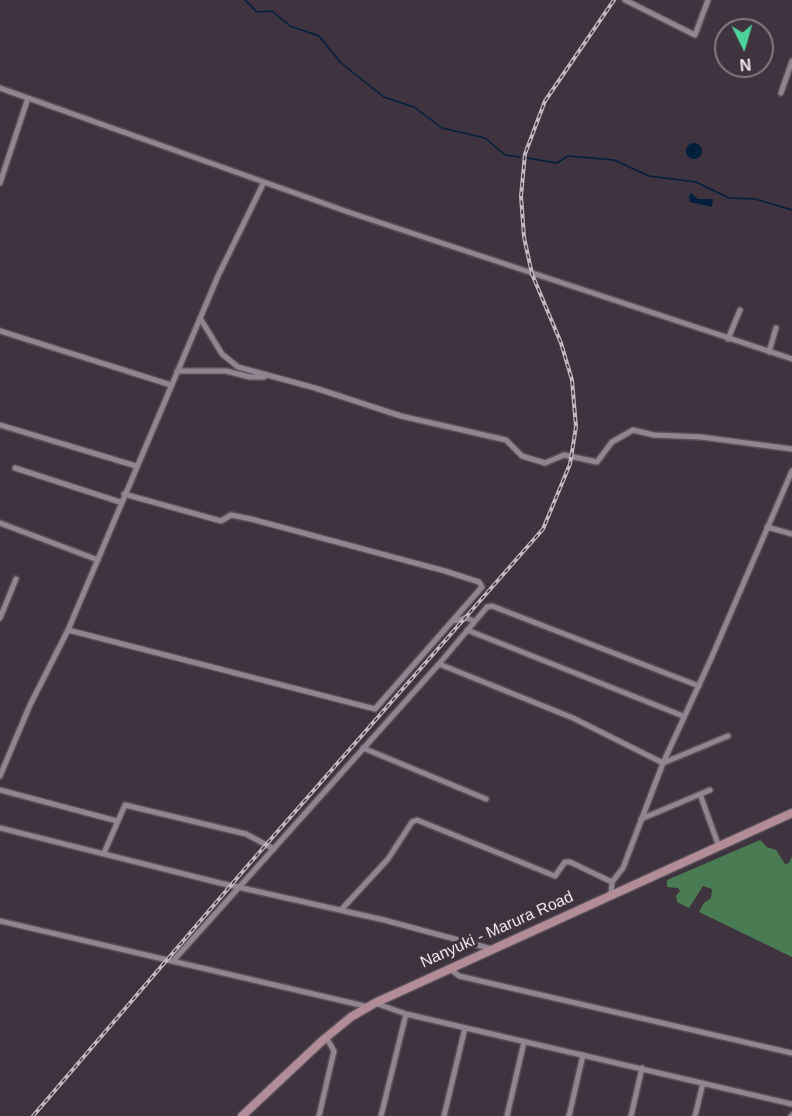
<!DOCTYPE html>
<html>
<head>
<meta charset="utf-8">
<style>
	body { margin:0 }
	#map { position:relative; width:792px; height:1116px; overflow:hidden; background:#3e333e; font-family:Helvetica,sans-serif }
	canvas { display:block }
	.north { position:absolute; left:714px; top:18px; width:60px; height:60px; box-sizing:border-box; background:#3e333e; border:2px solid #847b84; border-radius:50%; rotate:175deg; font-size:16px; font-weight:700; line-height:24px; text-align:center; color:#eee6ee }
	.north::after { content:''; display:block; margin:auto; width:21px; height:27px; background:#4dd39a; clip-path:polygon(50% 0,100% 100%,50% 72%,0 100%) }
</style>
</head>
<body>
<div id="map">
<canvas width="792" height="1116"></canvas>
<div class="north">N</div>
</div>
<script>
const ctx = document.querySelector('canvas').getContext('2d');
ctx.lineJoin = 'round';
function fill(path, color) { ctx.fillStyle = color; ctx.fill(path, 'evenodd'); }
const toPath = rows => new Path2D(rows.map(r => 'M' + r).join(''));
function strokePath(path, color, width, dash) { ctx.strokeStyle = color; ctx.lineWidth = width; ctx.lineCap = dash ? 'butt' : 'round'; ctx.setLineDash(dash || []); ctx.stroke(path); }
function write(font, color, halo, rows, align = 'center') {
  ctx.font = font + ' Helvetica,sans-serif'; ctx.lineWidth = 6; ctx.setLineDash([]); ctx.textBaseline = 'middle'; ctx.strokeStyle = halo; ctx.fillStyle = color; for (const [text, x, y, turn = 0] of rows) {
    ctx.save(); ctx.translate(x, y); ctx.rotate((+turn || 0) * Math.PI / 180); ctx.textAlign = isNaN(turn) ? turn : align; if (halo) ctx.strokeText(text, 0, 0); ctx.fillText(text, 0, 0); ctx.restore();
  }
}
fill(toPath([
	[760,840,767,847,776,850,785,864,789,863,792,856,792,957,699,912,704,903,711,898,712,889,703,886,689,908,677,902,676,896,680,891,678,888,667,887,667,880]
]), '#4a7c53');
fill(toPath([
	'686 151a8 8 0 1 1 16 0a8 8 0 1 1-16 0Z',
	[691,193,698,199,713,199,712,207,690,202,689,196]
]), '#031f3e');
strokePath(toPath([
	[245,0,257,12,272,11,290,26,319,36,341,63,384,97,414,107,442,128,485,138,505,155,520,157],
	[527,158,557,163,568,156,614,160,649,176,696,182,729,198,755,199,792,210]
]), '#031f3e', 1.5);
const street = toPath([
	[625,0,695,35,708,0],
	[0,88,351,213,792,359],
	[781,93,792,61],
	[0,183,28,98],
	[200,318,222,354,238,367,315,388,401,416,506,440,522,456,545,463,564,455,597,462,612,442,633,430,654,435,701,437,792,449],
	[0,331,171,385],
	[728,339,740,310],
	[769,352,776,328],
	[177,371,226,371,250,377,264,377],
	[0,425,136,466],
	[15,468,120,502],
	[0,523,98,560],
	[767,527,792,534],
	[0,618,16,579],
	[453,621,466,618,474,621],
	[68,630,375,709,482,587,479,582,445,571,251,519,231,515,221,521,124,494],
	[467,630,683,716],
	[439,664,573,718,663,763,728,736],
	[363,748,486,799],
	[0,776,30,705,68,630,218,276,264,182],
	[0,790,117,821],
	[700,794,719,847],
	[641,819,710,790],
	[0,828,220,883,384,920,492,949],
	[104,853,125,805,246,834,274,849],
	[611,894,612,882,623,868,663,763,710,661,792,471],
	[341,910,388,859,412,822,417,820,555,876,565,862,570,862,612,882],
	[0,921,369,1007],
	[173,961,439,664,487,607,492,606,699,686],
	[449,968,459,976,792,1053],
	[375,1003,406,1014,792,1104],
	[319,1116,334,1051,326,1037],
	[381,1116,406,1014],
	[444,1116,465,1028],
	[507,1116,524,1042],
	[569,1116,583,1055],
	[631,1116,642,1068],
	[695,1116,703,1083],
	[791,1116,792,1115]
]);
const secondary = toPath([
	[242,1116,323,1040,351,1017,375,1003,792,813]
]);
strokePath(street, '#594f59', 8);
strokePath(secondary, '#594f59', 11);
strokePath(street, '#928592', 5);
strokePath(secondary, '#b28c97', 8);
const rail = toPath([
	[33,1116,250,863,543,529,570,464,576,427,572,380,561,343,532,274,524,237,521,196,525,154,545,101,614,0]
]);
strokePath(rail, '#c1b8c1', 4);
strokePath(rail, '#3e333e', 1.5, [4.5]);
write('16px', '#eee6ee', '#3e333e', [
	["Nanyuki - Marura Road",497,930,-24]
]);
</script>
</body>
</html>
